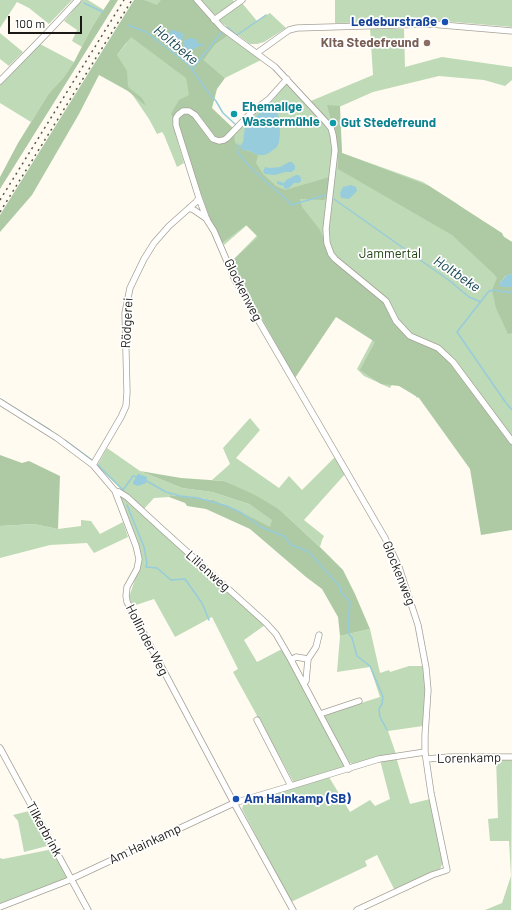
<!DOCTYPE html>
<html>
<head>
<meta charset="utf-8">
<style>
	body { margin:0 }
	#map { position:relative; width:512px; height:910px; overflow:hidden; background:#fffbf0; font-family:Barlow,sans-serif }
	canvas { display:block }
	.scale { position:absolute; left:8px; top:16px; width:74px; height:18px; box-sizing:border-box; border:2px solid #1b1915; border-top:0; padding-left:5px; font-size:12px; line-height:14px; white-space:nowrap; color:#1b1915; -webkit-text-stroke:3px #fff; paint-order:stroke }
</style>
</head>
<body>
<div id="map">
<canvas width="512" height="910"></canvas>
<div class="scale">100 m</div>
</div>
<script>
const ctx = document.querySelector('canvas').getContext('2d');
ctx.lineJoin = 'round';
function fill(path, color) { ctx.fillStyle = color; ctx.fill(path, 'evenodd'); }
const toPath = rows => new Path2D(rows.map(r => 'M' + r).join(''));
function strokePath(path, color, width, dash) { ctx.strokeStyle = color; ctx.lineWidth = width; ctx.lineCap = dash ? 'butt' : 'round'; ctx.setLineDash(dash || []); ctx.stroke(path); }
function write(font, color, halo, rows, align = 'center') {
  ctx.font = font + ' Barlow,sans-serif'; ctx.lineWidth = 3.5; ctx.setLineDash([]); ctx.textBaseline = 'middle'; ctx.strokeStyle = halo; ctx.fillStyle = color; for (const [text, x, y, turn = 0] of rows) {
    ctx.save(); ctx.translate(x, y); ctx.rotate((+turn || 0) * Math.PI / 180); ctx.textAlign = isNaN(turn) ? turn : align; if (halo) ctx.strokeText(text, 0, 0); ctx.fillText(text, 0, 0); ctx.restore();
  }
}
fill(toPath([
	[0,0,72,0,49,24,29,8,17,2,0,28],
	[82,0,88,0,104,10,92,27,82,47,72,41,77,30,64,21],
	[144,0,190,0,199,58,199,110,227,141,256,112,273,100,286,83,291,87,306,103,373,75,370,28,404,29,405,67,442,57,512,67,512,80,505,86,484,80,439,76,373,92,339,107,342,153,423,182,456,203,478,220,512,242,512,503,475,478,436,371,417,398,399,373,390,388,364,376,357,369,375,335,331,312,293,375,239,281,231,262,275,217,269,206,224,245,176,136,184,163,177,167,164,135,162,132,157,134,149,119,134,97,131,93,96,71,117,55,126,44,145,1],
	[201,0,233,0,235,3,242,3,257,21,270,13,286,28,264,42,257,44,250,44,222,23],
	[335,0,512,0,512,27,442,21,335,23],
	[0,33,23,52,9,66,0,59],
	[229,35,263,59,225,78,204,60,215,45],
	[40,44,74,62,63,78,49,93,31,122,0,103,0,85,7,75],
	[250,418,260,430,236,458,279,488,289,476,302,490,336,456,346,473,304,520,324,536,322,540,320,547,279,509,224,481,212,480,230,464,223,448],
	[107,448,140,471,182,488,212,492,249,504,273,520,270,528,241,512,214,500,181,496,170,495,169,497,154,498,143,510,97,466],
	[119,494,168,537,265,625,244,640,257,662,282,649,344,761,345,765,342,768,294,783,233,672,238,669,212,617,175,637,154,599,133,606,129,598,130,594,140,565,141,554],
	[81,520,91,521,100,534,123,522,128,537,94,553,87,543,50,545,0,558,0,526,34,524,58,529,81,526],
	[370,629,380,673,389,670,390,672,409,666,423,666,425,678,425,700,423,726,388,731,396,754,353,764,350,763,323,715,380,697,370,667,337,672,340,636],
	[396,757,410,804,430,799,443,862,440,869,394,889,377,855,365,861,367,866,291,902,242,809,244,802,329,777,350,812,370,800,375,806,390,799,380,760],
	[496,758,512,758,511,910,485,910,502,903,511,876,509,841,490,841,488,819,498,818],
	[33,810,50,844,47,846,24,852,18,821,13,815],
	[53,849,68,876,66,880,0,905,0,858,3,859]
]), '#bfdab6');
fill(toPath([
	[110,0,118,0,0,189,0,177,18,143,49,93,63,78,74,62,92,27],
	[134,0,144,0,157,5,161,0,194,0,212,21,229,35,215,45,204,60,225,78,217,89,212,108,233,128,235,142,237,145,241,145,240,146,246,150,258,155,256,163,263,174,276,186,285,190,330,177,325,200,300,199,302,207,320,230,326,244,329,255,386,303,396,325,436,350,452,363,512,443,512,530,481,535,470,469,419,398,399,386,381,384,360,370,375,342,336,317,295,378,231,262,258,237,246,225,222,243,210,219,178,128,171,114,179,100,189,95,186,78,131,37,117,55,127,71,128,87,142,98,146,106,128,91,99,75,79,114,32,195,0,232,0,215],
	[327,105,340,106,342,153,429,186,502,233,504,237,512,242,512,275,510,274,505,276,500,282,501,287,512,287,512,333,508,334,496,308,492,290,497,278,494,274,452,235,338,169,338,145],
	[0,455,22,463,29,461,60,476,58,529,34,524,0,526],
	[140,471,181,478,224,481,253,494,279,509,322,549,343,570,355,594,370,629,340,636,338,617,322,589,306,577,250,529,206,509,187,506,185,503,169,497,170,495,214,500,241,512,270,527,272,520,249,504,212,492,182,488]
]), '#aecaa5');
fill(toPath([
	[171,30,173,30,184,34,184,36,181,41,178,41,169,37,168,35],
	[190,38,196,39,197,42,199,44,204,44,204,46,199,46,192,50,184,48,183,43,184,40],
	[269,105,275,106,279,118,280,133,279,142,277,147,269,153,264,155,258,155,247,150,243,151,240,146,243,142,245,127,248,123],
	[289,162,292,162,295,166,295,169,292,172,285,172,275,175,265,174,263,172,265,167,270,168,280,167],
	[296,175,299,175,301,178,301,181,299,183,294,183,289,188,284,189,284,186,277,184,277,181,284,183,286,180],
	[351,185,356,187,357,191,349,199,341,198,340,193,343,187],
	[508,274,512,275,512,287,501,287,499,284],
	[138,474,147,477,146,483,138,486,133,484,133,482]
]), '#97ccdc');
strokePath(toPath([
	[84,3,103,12],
	[128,25,146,32,188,64,211,96,216,101,223,113,235,124],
	[227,27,237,35,266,15],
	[192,69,222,32],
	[238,144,237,151,239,154,254,171,288,201,291,205,326,195],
	[334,199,450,281,469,297,481,302],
	[512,291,508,293,506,291,503,292,495,290,489,291,457,332,506,403,512,410],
	[0,399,50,430],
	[65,440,92,460],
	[98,465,123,490,133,476,138,477],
	[145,480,166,492,180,496,198,498,227,506,242,513,261,527,284,536,291,545,308,551,341,588,340,591,350,602,350,607,348,616,349,634,352,638,357,656,370,666,383,697,382,704,379,709,380,717,387,730],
	[127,505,144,547,147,563,146,567,157,568,171,580,185,579,202,603,209,620]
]), '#97ccdc', 1.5);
const minor = toPath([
	[197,0,222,28,275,67,326,122,331,128,333,135,335,150,326,229,327,243,331,254,335,259,386,301,396,321,410,336,438,348,453,362,512,441],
	[214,20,242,0],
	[257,53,289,30,297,28,430,24,512,31],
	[287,79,269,99,252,112,227,138,224,140,219,141,213,139,195,115,189,111,183,111,178,115,176,118,176,125,199,198,207,220,214,231,235,280,385,538,399,567,418,625,426,668,428,690,425,735,425,752,431,793,447,870,432,875,357,910],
	[0,81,48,32,78,0],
	[189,208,194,210,207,219],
	[0,402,57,438,93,465,115,491,136,546,139,559,137,569,127,587,126,596,127,602,234,803,293,910],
	[93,465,121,417,126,406,127,392,125,313,130,288,144,259,154,243,169,226,196,202,199,198],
	[115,491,119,492,127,497,163,530,266,623,276,634,291,660,349,769],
	[291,660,296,657,308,659],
	[304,683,306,681,308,659,316,647,319,635],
	[320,714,359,701],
	[257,720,291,786],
	[0,748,88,910],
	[427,759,449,757,512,757],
	[0,907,67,881,234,803,291,786,379,759,425,752]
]);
strokePath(minor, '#a6a298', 7);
strokePath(minor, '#fff', 5.5);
strokePath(toPath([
	[0,200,124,0],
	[0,212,132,0]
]), '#595651', 1.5, [2, 4]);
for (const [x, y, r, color] of [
	[445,22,4,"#1a4fb4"],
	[427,43,4,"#8d6e63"],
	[234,114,4,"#0f9aa8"],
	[333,123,4,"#0f9aa8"],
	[236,799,4,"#1a4fb4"]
]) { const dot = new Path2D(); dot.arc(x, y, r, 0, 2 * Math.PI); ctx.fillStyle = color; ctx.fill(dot); strokePath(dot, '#fff', 1.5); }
write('bold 13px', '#164399', '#fff', [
	["Ledeburstraße",437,22],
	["Am Hainkamp (SB)",244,799,"left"]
], 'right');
write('bold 13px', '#785e54', '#fff', [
	["Kita Stedefreund",419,43]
], 'right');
write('bold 13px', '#0d838f', '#fff', [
	["Ehemalige",242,107],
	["Wassermühle",242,122],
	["Gut Stedefreund",341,123]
], 'left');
write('13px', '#1e430f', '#fff', [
	["Jammertal",390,254]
]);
write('13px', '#1b1915', '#fff', [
	["Glockenweg",243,290,63],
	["Rödgerei",127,323,-87],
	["Lilienweg",208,571,42],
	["Glockenweg",399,573,68],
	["Hollinder Weg",147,640,63],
	["Lorenkamp",469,758,-1],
	["Tilkerbrink",44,829,61],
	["Am Hainkamp",145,844,-25]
]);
write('italic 14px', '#154451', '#fff', [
	["Holtbeke",176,45,40],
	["Holtbeke",457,274,34]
]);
</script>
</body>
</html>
